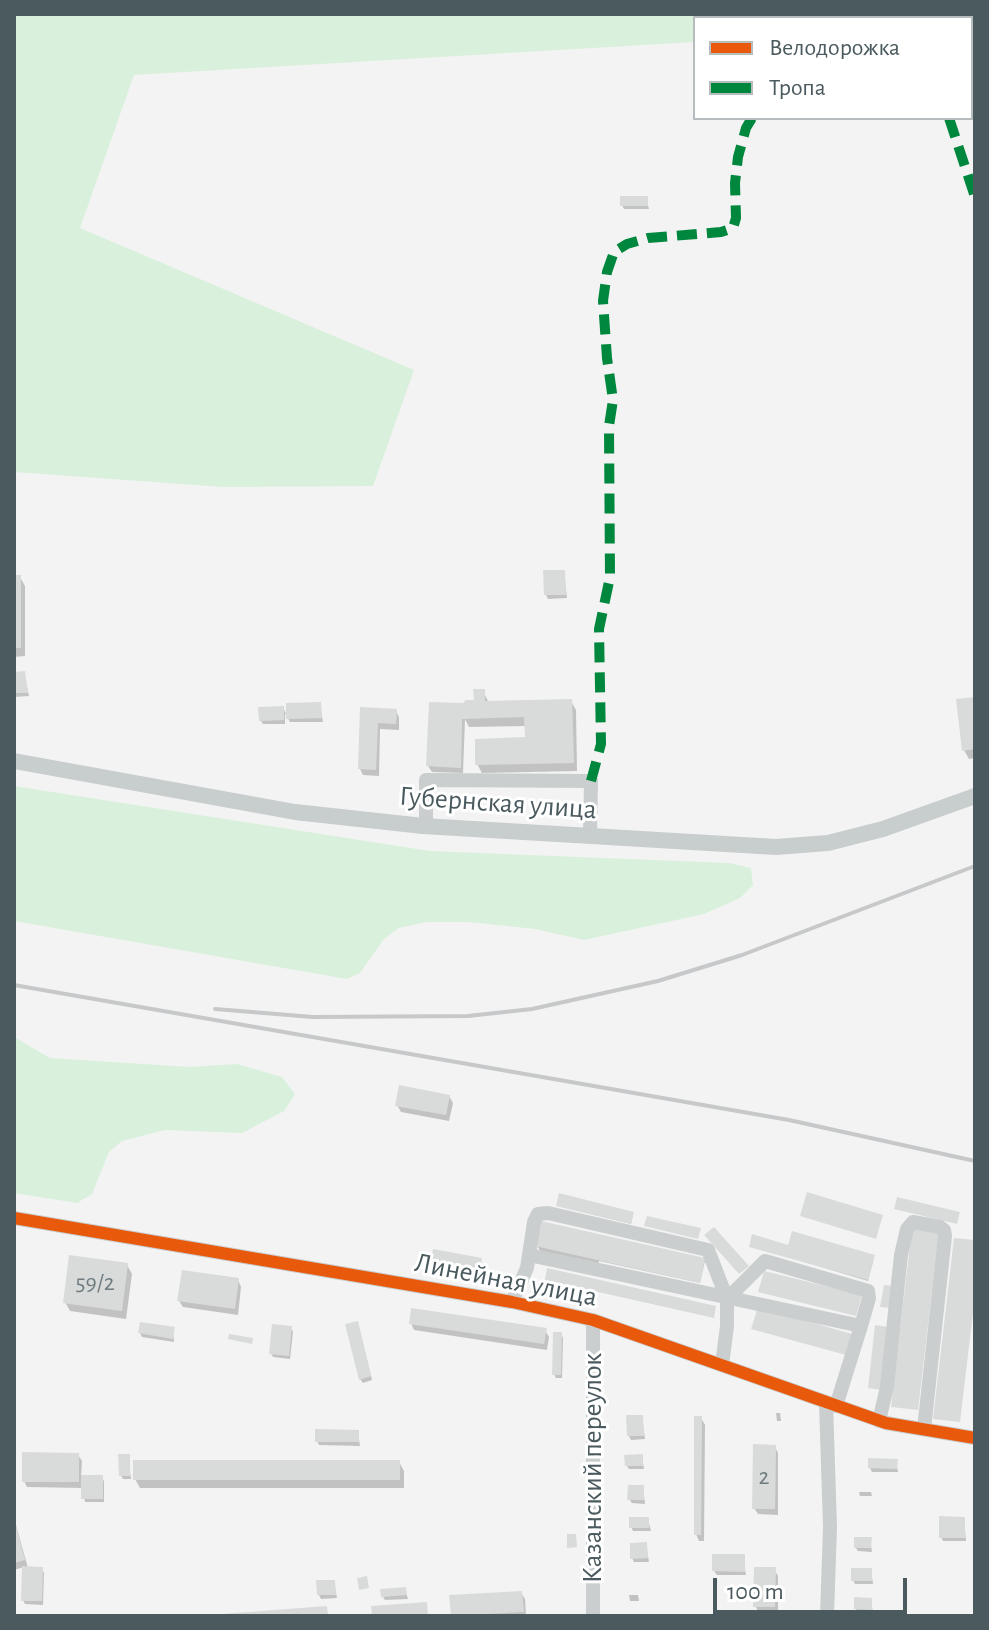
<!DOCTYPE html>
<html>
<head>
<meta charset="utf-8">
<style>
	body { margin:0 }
	#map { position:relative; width:989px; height:1630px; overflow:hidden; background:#f3f3f3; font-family:"Alegreya Sans",sans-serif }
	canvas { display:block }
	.frame { position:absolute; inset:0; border:16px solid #4a5a5f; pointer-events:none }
	.legend { position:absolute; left:693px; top:16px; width:280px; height:104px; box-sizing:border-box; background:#fff; border:2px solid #b7bdbf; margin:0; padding:10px 14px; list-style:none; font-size:24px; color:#4a5a5f }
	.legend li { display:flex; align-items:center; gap:16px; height:40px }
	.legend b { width:40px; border:2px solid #b7bdbf }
	.scale { position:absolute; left:713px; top:1578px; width:194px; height:36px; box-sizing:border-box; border:4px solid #4a5a5f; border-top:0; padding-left:10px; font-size:24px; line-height:28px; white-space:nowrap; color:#4a5a5f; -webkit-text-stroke:6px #fff; paint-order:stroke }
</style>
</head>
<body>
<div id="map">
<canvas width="989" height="1630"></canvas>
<div class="frame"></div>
<ul class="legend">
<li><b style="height:10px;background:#e8590c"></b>Велодорожка</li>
<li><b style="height:10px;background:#00873e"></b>Тропа</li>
</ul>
<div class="scale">100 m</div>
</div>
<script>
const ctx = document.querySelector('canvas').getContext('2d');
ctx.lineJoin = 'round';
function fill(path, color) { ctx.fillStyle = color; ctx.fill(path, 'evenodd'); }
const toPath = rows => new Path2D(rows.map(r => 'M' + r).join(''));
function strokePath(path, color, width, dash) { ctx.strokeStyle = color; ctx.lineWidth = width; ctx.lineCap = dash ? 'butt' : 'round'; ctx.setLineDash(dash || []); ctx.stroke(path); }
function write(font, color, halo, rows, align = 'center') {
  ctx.font = font + ' "Alegreya Sans",sans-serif'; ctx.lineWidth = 6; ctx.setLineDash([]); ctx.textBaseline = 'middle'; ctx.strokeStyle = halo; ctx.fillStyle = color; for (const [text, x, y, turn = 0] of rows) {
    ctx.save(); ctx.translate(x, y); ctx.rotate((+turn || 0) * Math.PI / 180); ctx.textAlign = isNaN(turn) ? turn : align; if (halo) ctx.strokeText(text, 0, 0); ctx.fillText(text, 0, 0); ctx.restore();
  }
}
fill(toPath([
	[14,14,823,14,823,18,695,18,695,42,134,75,80,228,414,370,373,486,223,487,14,472],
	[14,786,430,851,729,863,751,868,753,885,740,898,704,914,584,940,535,929,469,922,426,922,399,928,384,939,360,973,347,979,14,921],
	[14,1037,50,1058,190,1067,237,1064,282,1077,295,1094,284,1111,242,1133,165,1130,122,1141,109,1152,92,1194,77,1203,14,1193]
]), '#d9f1dc');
fill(toPath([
	[646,198,649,209,624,209,622,205],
	[564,572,567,598,548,599,546,595],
	[14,577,20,577,25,586,25,656,14,657],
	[24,673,29,696,14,697,14,674],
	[483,691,489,703,571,701,576,710,577,771,482,773,477,764,527,739,526,726,469,727,465,719,463,773,432,772,428,766,464,705,476,702],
	[975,699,975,758,969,759,964,750],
	[320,704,323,722,290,722,285,713,285,724,263,724,261,721,283,708,288,717],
	[362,709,396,711,399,717,399,730,380,729,379,776,363,775,360,769],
	[449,1096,453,1103,449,1121,401,1112,397,1105],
	[558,1206,633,1214,631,1224],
	[537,1246,704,1260,705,1261,700,1283,599,1261,598,1265,541,1252],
	[751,1246,790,1247,874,1258,868,1281],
	[480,1260,484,1266,482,1279,472,1277,472,1282,456,1279,453,1273,436,1270,432,1264],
	[127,1265,132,1274,126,1319,70,1311,65,1302],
	[238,1280,241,1287,238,1315,183,1307,179,1301],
	[411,1323,545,1330,549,1337,547,1350,414,1330],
	[359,1327,372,1380,363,1383,360,1379],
	[291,1328,293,1332,290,1359,273,1357,271,1353],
	[173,1329,174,1342,142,1337,140,1333],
	[561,1334,563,1338,562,1378,556,1378,554,1374],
	[776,1413,780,1413,781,1421,777,1421],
	[642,1417,645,1439,631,1440,629,1436],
	[701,1418,705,1425,704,1541,699,1541,696,1534],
	[358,1432,360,1446,319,1445,317,1441],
	[775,1447,778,1453,778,1515,758,1514,754,1508],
	[78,1455,82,1461,81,1477,101,1477,104,1481,104,1502,85,1502,83,1488,27,1487,24,1481],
	[128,1456,131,1479,123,1479,121,1475],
	[642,1456,644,1469,629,1469,627,1466],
	[896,1461,898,1472,872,1472,870,1468],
	[399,1462,404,1471,404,1488,140,1488,135,1479],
	[643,1487,645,1504,632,1503,629,1499],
	[859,1492,871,1492,872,1496,860,1496],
	[14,1518,28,1568,42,1569,44,1573,43,1605,25,1604,23,1600,24,1567,14,1570],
	[648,1519,651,1531,633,1531,631,1527],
	[964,1519,966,1541,943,1541,941,1537],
	[870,1539,872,1552,858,1551,856,1548],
	[646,1544,649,1562,634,1562,632,1558],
	[743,1556,746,1575,717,1575,714,1571],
	[774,1569,778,1576,778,1613,759,1612,755,1606],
	[871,1570,873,1584,855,1584,853,1580],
	[334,1582,337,1598,321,1599,319,1595],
	[405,1589,408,1599,385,1600,383,1597],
	[521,1593,525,1599,526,1616,453,1616,451,1597],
	[629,1595,638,1595,639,1601,630,1601],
	[871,1600,873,1613,858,1612,856,1609]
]), '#0003');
fill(toPath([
	[620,196,648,196,648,206,620,206],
	[543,570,565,570,566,595,544,595],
	[14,575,21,575,21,648,14,648],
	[25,671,28,693,14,693,14,672],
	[473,689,485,689,485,701,572,699,574,763,475,765,475,739,525,737,524,717,462,719,461,768,426,766,429,702,463,703,466,700,474,700],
	[975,697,975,749,962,751,956,699],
	[321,702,322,718,286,719,286,703],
	[284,706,284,720,259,721,258,707],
	[360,707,397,709,396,724,378,723,376,770,358,769],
	[399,1085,450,1095,446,1115,395,1106],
	[807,1192,883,1215,876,1239,800,1216],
	[559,1193,634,1212,631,1224,556,1206],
	[897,1197,960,1212,957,1224,894,1209],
	[647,1216,701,1228,698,1239,644,1226],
	[541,1221,705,1258,700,1283,535,1246],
	[714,1227,749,1266,739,1274,704,1235],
	[912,1228,939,1231,918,1410,891,1407],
	[792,1231,875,1255,868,1280,749,1247,752,1234,788,1245],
	[954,1238,975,1240,975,1296,960,1422,933,1419],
	[433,1249,482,1258,479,1273,470,1271,469,1276,451,1273,451,1268,430,1264],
	[69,1255,128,1263,122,1311,63,1303],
	[547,1268,716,1306,714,1318,545,1280],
	[182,1270,239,1278,235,1309,177,1301],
	[764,1271,862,1295,856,1316,758,1292],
	[884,1285,894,1286,891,1308,880,1307],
	[758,1307,852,1334,846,1355,751,1329],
	[411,1308,547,1328,544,1344,409,1324],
	[358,1321,371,1376,359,1380,345,1324],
	[140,1322,175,1327,173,1339,138,1333],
	[272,1324,292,1326,289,1356,269,1354],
	[875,1325,888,1327,881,1390,868,1388],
	[553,1332,562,1332,561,1375,552,1375],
	[229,1334,253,1338,252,1344,228,1339],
	[626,1415,643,1415,644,1436,627,1436],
	[694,1416,702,1416,701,1535,694,1535],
	[315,1429,359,1430,359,1442,315,1442],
	[753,1444,776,1445,775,1509,752,1509],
	[22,1452,79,1453,79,1482,22,1482],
	[118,1454,130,1454,130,1476,119,1476],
	[643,1454,643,1466,625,1466,624,1455],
	[868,1458,898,1459,897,1469,868,1468],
	[133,1460,400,1460,400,1480,133,1480],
	[81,1475,103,1475,103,1499,81,1499],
	[628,1485,644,1485,644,1500,627,1500],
	[939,1516,965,1517,965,1538,939,1538],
	[629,1517,649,1517,649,1528,629,1528],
	[14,1519,25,1560,14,1563],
	[567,1534,576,1534,577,1547,567,1548],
	[854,1537,872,1537,871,1548,854,1548],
	[647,1542,648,1558,630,1559,630,1543],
	[712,1554,745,1554,745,1572,712,1571],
	[22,1566,43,1567,42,1601,21,1601],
	[754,1567,776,1567,775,1607,753,1607],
	[851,1568,872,1568,872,1581,851,1581],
	[367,1576,369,1588,359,1590,357,1578],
	[316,1580,335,1580,336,1595,317,1595],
	[406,1587,407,1595,381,1597,380,1589],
	[522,1591,524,1612,451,1616,449,1595],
	[854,1597,872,1598,872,1610,854,1609],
	[427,1602,428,1616,372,1616,371,1606],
	[327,1606,328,1616,222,1616,222,1614]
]), '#d9dbdb');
strokePath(toPath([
	[426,826,426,780,591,781,590,836],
	[14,1218,512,1302,593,1320,886,1423,975,1438],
	[529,1255,861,1326],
	[727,1299,765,1261,868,1291,869,1298,861,1326,836,1406],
	[512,1302,527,1268,534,1222,538,1214,548,1213,708,1250,727,1299,727,1326,722,1365],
	[593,1320,593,1616],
	[826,1403,830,1527,827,1616],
	[879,1421,887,1387,901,1255,907,1229,913,1222,940,1227,944,1230,945,1236,924,1429]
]), '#cacecf', 14);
strokePath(toPath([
	[14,761,295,812,423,826,776,847,828,843,883,829,975,796]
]), '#c8cdce', 16);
strokePath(toPath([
	[14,985,789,1120,975,1161],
	[215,1009,313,1017,468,1016,532,1009,658,981,742,955,975,866]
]), '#c6c8ca', 4);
strokePath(toPath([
	[764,14,765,18],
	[823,14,823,18],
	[949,118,975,197],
	[591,781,601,744,599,629,610,577,609,426,613,400,607,358,603,301,607,272,614,252,627,244,648,238,721,232,733,228,736,218,735,183,738,157,746,128,752,118]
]), '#00873e', 10, [20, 10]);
strokePath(toPath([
	[14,1218,512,1302,593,1320,886,1423,975,1438]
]), '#e8590c', 12);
write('24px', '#6f7c7f', null, [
	["59/2",95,1283],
	["2",764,1477]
]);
write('28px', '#4a5a5f', '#fff', [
	["Губернская улица",498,803,4],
	["Линейная улица",506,1280,11],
	["Казанский переулок",593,1468,-90]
]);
</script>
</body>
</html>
